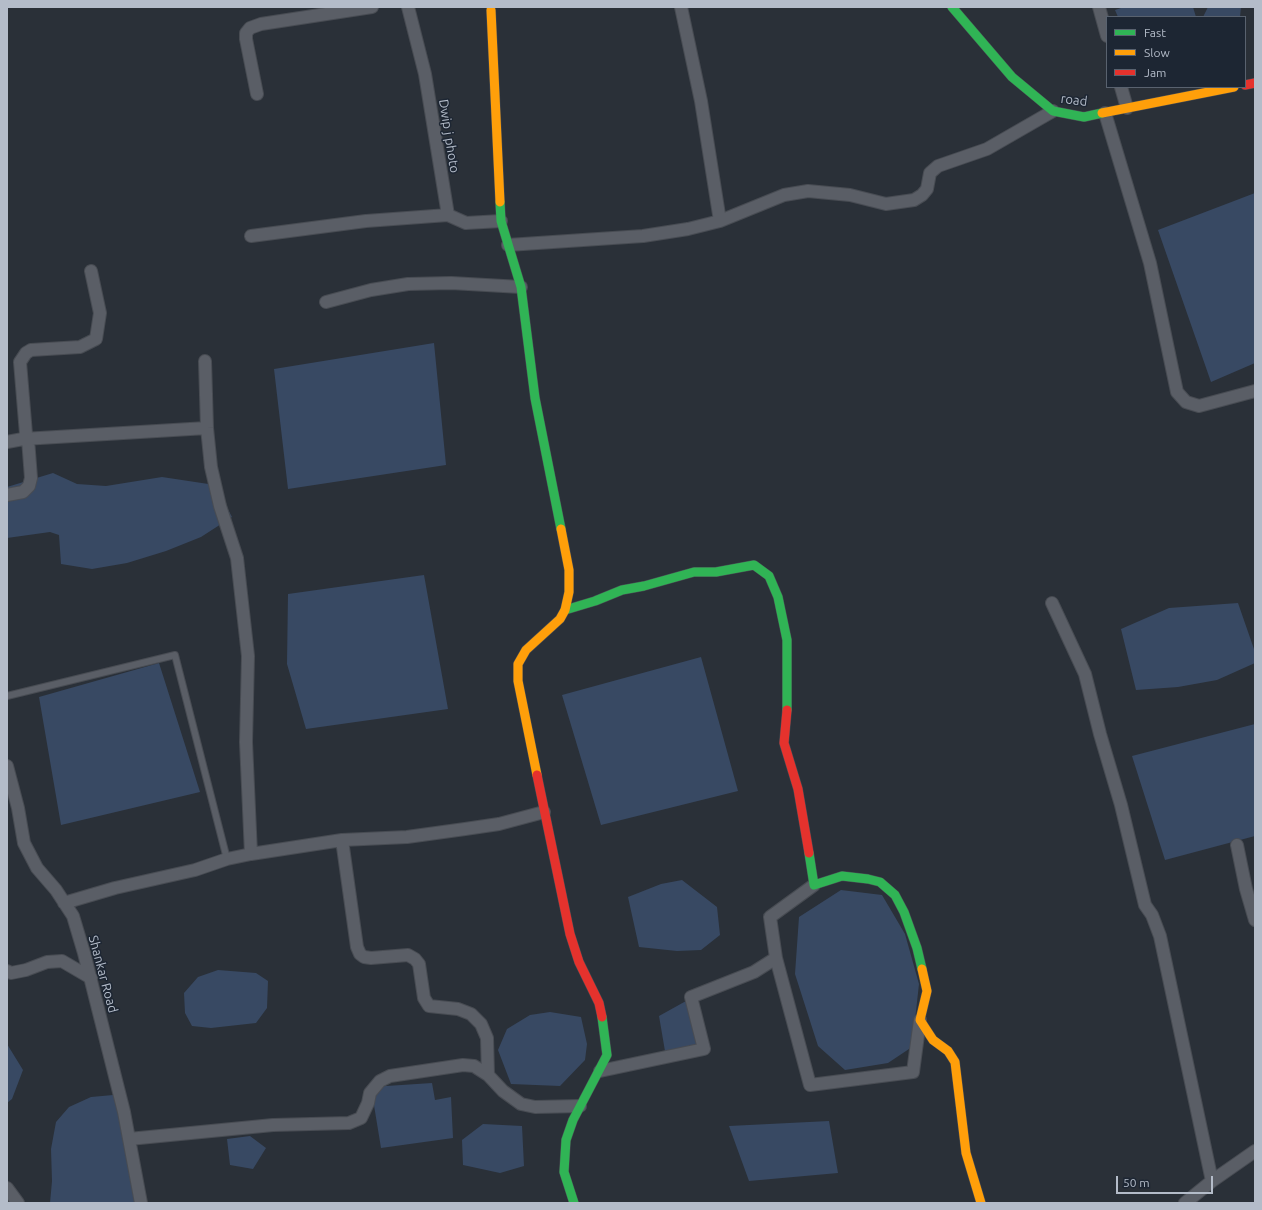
<!DOCTYPE html>
<html>
<head>
<meta charset="utf-8">
<style>
	body { margin:0 }
	#map { position:relative; width:1262px; height:1210px; overflow:hidden; background:#2a3038; font-family:Ubuntu,sans-serif }
	canvas { display:block }
	.frame { position:absolute; inset:0; border:8px solid #b4bcc9; pointer-events:none }
	.legend { position:absolute; left:1106px; top:16px; width:140px; height:72px; box-sizing:border-box; background:#1d2633; border:1px solid #59626f; margin:0; padding:5px 7px; list-style:none; font-size:12px; color:#b4bcc9 }
	.legend li { display:flex; align-items:center; gap:8px; height:20px }
	.legend b { width:20px; border:1px solid #59626f }
	.scale { position:absolute; left:1116px; top:1176px; width:97px; height:18px; box-sizing:border-box; border:2px solid #b4bcc9; border-top:0; padding-left:5px; font-size:12px; line-height:14px; white-space:nowrap; color:#b4bcc9; -webkit-text-stroke:3px #1d2633; paint-order:stroke }
</style>
</head>
<body>
<div id="map">
<canvas width="1262" height="1210"></canvas>
<div class="frame"></div>
<ul class="legend">
<li><b style="height:5px;background:#30b455"></b>Fast</li>
<li><b style="height:5px;background:#ff9f0a"></b>Slow</li>
<li><b style="height:5px;background:#e5322d"></b>Jam</li>
</ul>
<div class="scale">50 m</div>
</div>
<script>
const ctx = document.querySelector('canvas').getContext('2d');
ctx.lineJoin = 'round';
function fill(path, color) { ctx.fillStyle = color; ctx.fill(path, 'evenodd'); }
const toPath = rows => new Path2D(rows.map(r => 'M' + r).join(''));
function strokePath(path, color, width, dash) { ctx.strokeStyle = color; ctx.lineWidth = width; ctx.lineCap = dash ? 'butt' : 'round'; ctx.setLineDash(dash || []); ctx.stroke(path); }
function write(font, color, halo, rows, align = 'center') {
  ctx.font = font + ' Ubuntu,sans-serif'; ctx.lineWidth = 3; ctx.setLineDash([]); ctx.textBaseline = 'middle'; ctx.strokeStyle = halo; ctx.fillStyle = color; for (const [text, x, y, turn = 0] of rows) {
    ctx.save(); ctx.translate(x, y); ctx.rotate((+turn || 0) * Math.PI / 180); ctx.textAlign = isNaN(turn) ? turn : align; if (halo) ctx.strokeText(text, 0, 0); ctx.fillText(text, 0, 0); ctx.restore();
  }
}
fill(toPath([
	[1124,7,1193,7,1196,17,1118,17,1115,10],
	[1208,7,1241,7,1240,17,1203,17],
	[1255,193,1255,363,1211,382,1158,230],
	[434,343,446,465,288,489,274,369],
	[53,473,77,484,106,486,162,477,215,485,232,517,201,537,166,551,127,563,92,569,61,564,59,535,50,532,7,538,7,487],
	[424,575,448,709,306,729,287,664,288,594],
	[1238,603,1255,652,1255,663,1217,680,1178,687,1136,690,1121,629,1169,608],
	[701,657,738,791,601,825,562,695],
	[159,663,200,792,61,825,39,697],
	[1255,724,1255,836,1165,860,1132,756],
	[682,880,717,907,720,935,701,950,677,951,639,947,628,897,661,884],
	[841,890,882,895,905,934,919,984,912,1047,888,1063,845,1070,818,1046,795,974,799,917],
	[218,970,256,973,268,981,267,1008,256,1023,211,1028,192,1026,185,1013,184,993,198,977],
	[686,1001,702,1050,666,1057,659,1016],
	[550,1012,581,1017,587,1044,585,1060,560,1086,511,1084,498,1050,507,1029,530,1015],
	[7,1044,23,1070,12,1099,7,1103],
	[432,1083,435,1100,451,1097,453,1138,381,1148,371,1087],
	[113,1095,121,1115,142,1203,50,1203,52,1181,51,1149,56,1122,69,1107,91,1097],
	[829,1121,838,1173,749,1181,729,1126],
	[483,1124,522,1126,524,1166,500,1173,463,1165,462,1140],
	[250,1136,266,1148,253,1169,230,1165,227,1139]
]), '#384963');
const lane = toPath([
	[7,696,175,655,227,859]
]);
const street = toPath([
	[408,7,425,74,448,215,466,223,501,221],
	[681,7,701,101,720,221],
	[1099,7,1107,36],
	[1121,87,1127,108],
	[257,94,246,39,246,33,250,28,261,24,372,7],
	[1105,113,1150,263,1177,392,1186,402,1199,406,1255,391],
	[251,236,366,221,448,215],
	[508,245,643,236,688,229,720,221,784,195,808,191,850,195,886,204,914,200,922,195,927,189,930,173,938,166,987,149,1053,111],
	[326,302,371,290,408,284,451,283,521,287],
	[205,361,207,428,211,467,220,506,237,558,248,656,246,742,251,854],
	[23,439,207,428],
	[7,442,23,439,26,434,20,362,26,353,31,350,80,347,96,339,100,313,91,271],
	[7,495,23,492,29,486,31,478,28,439],
	[1052,603,1085,674,1100,734,1121,805,1145,905,1152,915,1160,936,1212,1181],
	[7,766,18,808,24,843,37,868,56,890,73,916,84,953,124,1112,141,1203],
	[342,840,357,947,360,954,364,957,371,958,408,955,415,959,419,964,424,998,429,1006,458,1009,471,1014,481,1024,487,1038,488,1075],
	[1237,845,1246,889,1255,920],
	[64,903,115,888,195,870,227,859,251,854,342,840,407,837,465,829,499,824,544,812],
	[776,958,810,1085,913,1072,920,1020],
	[7,971,11,973,26,970,47,962,62,961,91,978],
	[600,1071,704,1049,691,997,754,972,776,958,770,917,814,885],
	[129,1139,273,1125,349,1123,361,1118,368,1103,370,1093,380,1081,390,1076,463,1065,474,1066,488,1075,503,1091,521,1104,535,1107,580,1106],
	[7,1188,18,1203],
	[1185,1203,1212,1181,1255,1151]
]);
const fast = toPath([
	[952,7,1012,77,1053,111,1084,117,1102,113],
	[500,202,501,221,521,287,535,398,561,529],
	[565,610,595,601,622,590,644,586,694,572,716,572,754,565,769,576,778,597,787,640,787,710],
	[809,853,814,885,842,876,868,879,880,882,895,895,904,912,917,948,922,969],
	[574,1203,564,1172,566,1140,573,1120,607,1055,602,1017]
]);
const slow = toPath([
	[491,10,500,202],
	[1102,113,1234,87],
	[537,775,518,681,518,664,526,650,560,619,565,610,569,592,569,570,561,529],
	[922,969,927,991,920,1020,933,1040,948,1051,955,1062,966,1153,981,1203]
]);
const jam = toPath([
	[1245,85,1255,83],
	[787,710,784,743,798,789,809,853],
	[537,775,570,934,579,962,599,1003,602,1017]
]);
strokePath(lane, '#484c53', 8);
strokePath(street, '#484c53', 14);
strokePath(fast, '#484c53', 10);
strokePath(slow, '#484c53', 10);
strokePath(jam, '#484c53', 10);
strokePath(lane, '#5a5e66', 6);
strokePath(street, '#5a5e66', 12);
strokePath(fast, '#30b455', 9);
strokePath(slow, '#ff9f0a', 9);
strokePath(jam, '#e5322d', 9);
write('13px', '#b4bcc9', '#1d2633', [
	["road",1074,100,7],
	["Dwip j photo",449,136,81],
	["Shankar Road",103,974,75]
]);
</script>
</body>
</html>
